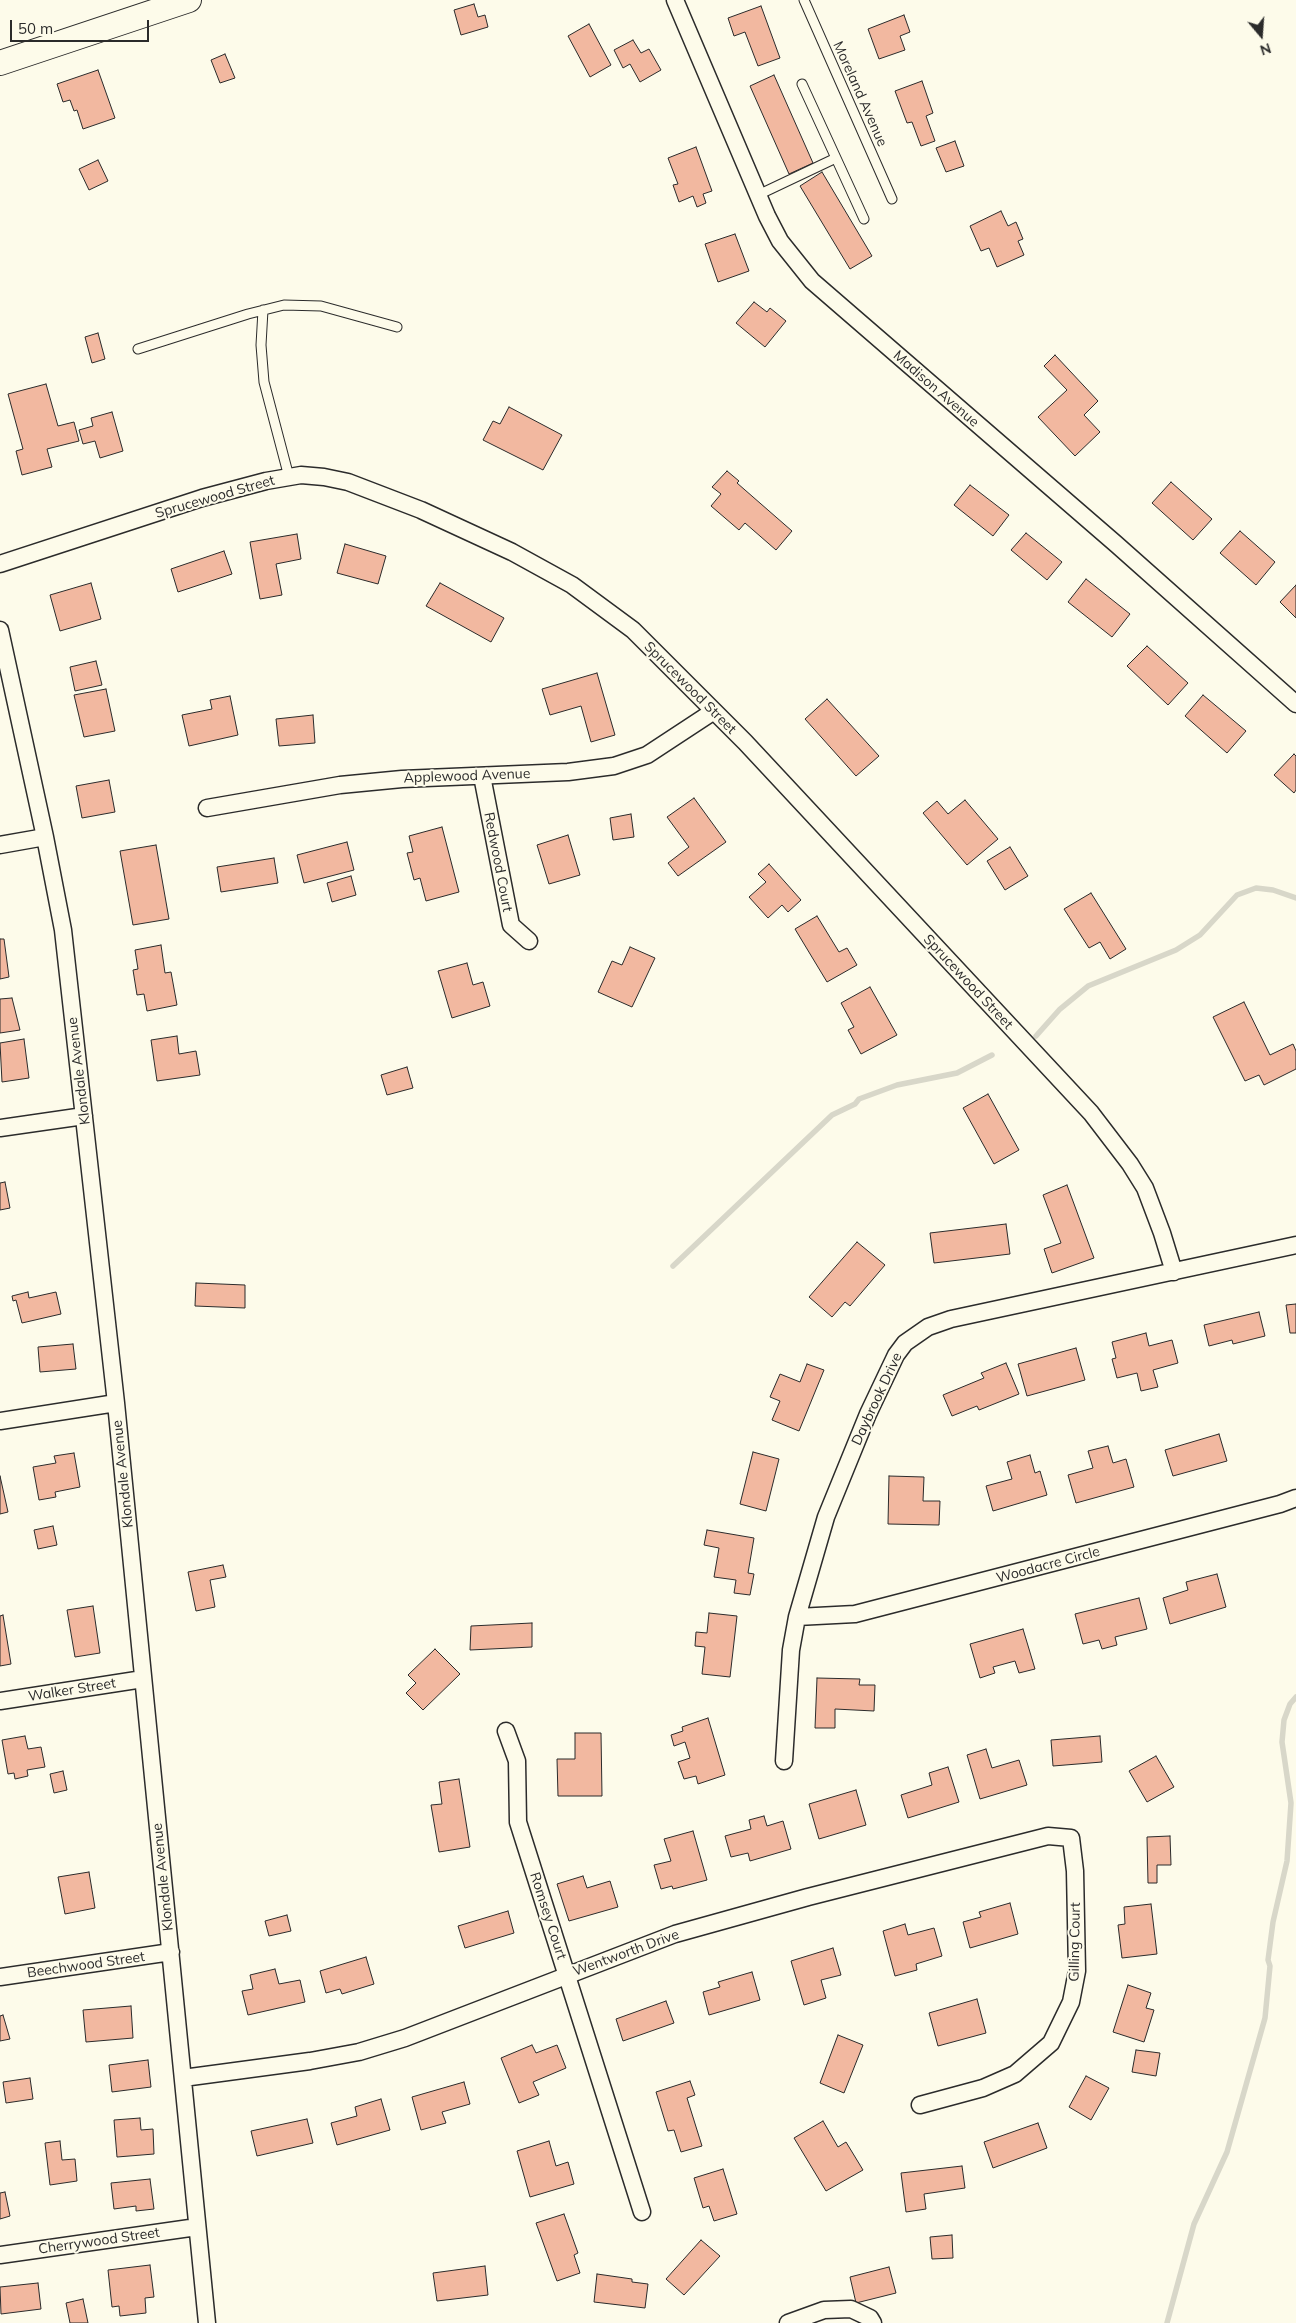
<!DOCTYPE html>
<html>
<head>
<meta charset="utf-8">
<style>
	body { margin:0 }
	#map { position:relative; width:1296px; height:2323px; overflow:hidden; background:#fdfbea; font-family:Mulish,sans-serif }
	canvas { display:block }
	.north { position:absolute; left:1236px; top:10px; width:50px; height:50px; -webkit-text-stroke:4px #fdfbea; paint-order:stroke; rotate:162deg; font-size:14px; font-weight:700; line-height:20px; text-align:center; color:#2b2b2b }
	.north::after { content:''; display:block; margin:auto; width:18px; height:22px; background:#2b2b2b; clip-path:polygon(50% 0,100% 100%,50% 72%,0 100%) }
	.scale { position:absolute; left:10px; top:20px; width:139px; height:22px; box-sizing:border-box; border:2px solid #2b2b2b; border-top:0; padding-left:6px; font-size:15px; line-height:18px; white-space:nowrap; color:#2b2b2b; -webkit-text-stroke:4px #fdfbea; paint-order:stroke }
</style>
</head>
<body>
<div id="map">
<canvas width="1296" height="2323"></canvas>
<div class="north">N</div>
<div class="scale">50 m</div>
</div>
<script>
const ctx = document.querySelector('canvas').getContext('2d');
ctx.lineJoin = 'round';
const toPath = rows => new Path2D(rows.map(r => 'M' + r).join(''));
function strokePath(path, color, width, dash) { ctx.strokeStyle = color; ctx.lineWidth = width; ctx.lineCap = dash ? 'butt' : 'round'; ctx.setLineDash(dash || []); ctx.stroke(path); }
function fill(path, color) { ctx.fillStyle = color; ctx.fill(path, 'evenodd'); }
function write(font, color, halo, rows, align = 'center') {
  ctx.font = font + ' Mulish,sans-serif'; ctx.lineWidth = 4; ctx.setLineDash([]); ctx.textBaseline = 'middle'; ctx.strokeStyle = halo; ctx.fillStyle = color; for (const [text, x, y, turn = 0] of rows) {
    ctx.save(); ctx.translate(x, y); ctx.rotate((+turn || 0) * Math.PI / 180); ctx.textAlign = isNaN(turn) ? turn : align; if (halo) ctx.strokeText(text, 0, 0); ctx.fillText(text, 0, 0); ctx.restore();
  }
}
strokePath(toPath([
	[1036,1036,1060,1009,1088,986,1176,950,1200,935,1237,895,1256,888,1273,890,1296,898],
	[673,1266,832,1115,855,1104,859,1099,897,1085,957,1073,992,1055],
	[1167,2323,1194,2224,1227,2152,1265,2018,1270,1966,1268,1960,1273,1922,1287,1861,1291,1803,1282,1742,1284,1720,1290,1704,1296,1697]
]), '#d8d7c9', 5.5);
const building = toPath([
	[474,4,478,17,485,15,488,27,461,35,454,10,474,4],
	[761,6,780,58,758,66,745,32,734,36,728,18,761,6],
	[904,15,910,32,900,36,905,50,879,59,868,29,904,15],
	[589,24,611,65,590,77,568,36,589,24],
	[633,40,641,53,649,49,661,70,640,82,630,64,623,68,614,50,633,40],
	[225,54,235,78,220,83,211,60,225,54],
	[98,70,115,118,83,129,77,110,74,111,70,100,63,102,57,84,98,70],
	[774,75,813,163,789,174,750,86,774,75],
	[922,81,933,113,926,116,935,141,921,146,912,122,907,123,895,91,922,81],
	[955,141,964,166,946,172,936,148,955,141],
	[696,147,712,191,703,194,706,203,697,207,693,196,679,202,673,185,678,184,668,158,696,147],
	[98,160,108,181,89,190,79,169,98,160],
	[822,172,872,256,850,269,800,186,822,172],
	[1001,211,1008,226,1016,222,1023,239,1018,241,1024,255,997,267,989,248,981,251,970,226,1001,211],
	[735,234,749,271,718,282,705,244,735,234],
	[754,302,767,312,770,308,786,321,765,347,736,323,754,302],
	[98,333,105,359,92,363,85,337,98,333],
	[1055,355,1098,401,1084,415,1100,432,1075,456,1038,417,1067,390,1044,366,1055,355],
	[46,384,58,426,74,422,79,441,47,449,52,467,22,475,16,451,23,449,8,394,46,384],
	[509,407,562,435,543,470,483,440,493,421,500,424,509,407],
	[112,412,123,451,100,458,95,441,83,444,79,430,93,426,91,418,112,412],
	[727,471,739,481,737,483,792,531,776,550,745,523,739,530,711,506,721,494,712,487,727,471],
	[1171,482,1212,519,1193,540,1152,503,1171,482],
	[970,485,1009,515,993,536,954,505,970,485],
	[1240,531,1275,562,1256,585,1220,553,1240,531],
	[1026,533,1062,562,1047,580,1011,550,1026,533],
	[297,534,301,559,276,564,282,595,260,599,250,542,297,534],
	[345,544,386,556,378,584,337,573,345,544],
	[224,551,232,574,178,592,171,569,224,551],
	[1086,579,1130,614,1112,637,1068,602,1086,579],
	[91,583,101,619,60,631,50,595,91,583],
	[440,583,504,618,491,642,426,606,440,583],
	[1296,585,1296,618,1280,602,1296,585],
	[1147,646,1188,683,1168,705,1127,666,1147,646],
	[96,661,102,685,75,691,70,667,96,661],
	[597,673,615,735,591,742,581,706,550,715,542,689,597,673],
	[106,689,115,731,84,737,74,695,106,689],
	[1203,695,1246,731,1227,753,1185,716,1203,695],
	[230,696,238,735,189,746,182,715,212,709,210,700,230,696],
	[827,699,879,756,856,776,805,719,827,699],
	[313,715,315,743,279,746,276,719,313,715],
	[1294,754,1296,756,1296,790,1294,793,1274,775,1294,754],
	[109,780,115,812,82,818,76,786,109,780],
	[694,798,726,842,678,876,668,863,689,847,667,817,694,798],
	[965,800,998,839,967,865,923,813,937,801,948,814,965,800],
	[631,814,634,837,613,840,610,818,631,814],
	[442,827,459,892,426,901,420,878,414,880,407,853,413,852,409,836,442,827],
	[568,835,580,875,549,884,537,845,568,835],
	[347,842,354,870,304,883,297,855,347,842],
	[156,845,169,919,133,925,120,851,156,845],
	[1010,847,1028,876,1005,890,987,861,1010,847],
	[274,858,278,883,221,892,217,867,274,858],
	[769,864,801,900,788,912,782,905,768,918,749,897,766,882,758,874,769,864],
	[351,876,356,895,332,902,327,883,351,876],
	[1091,893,1126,949,1110,959,1100,942,1089,948,1064,909,1091,893],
	[817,916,839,952,847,948,857,965,827,982,795,929,817,916],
	[0,939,4,939,9,977,0,979,0,939],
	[161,945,165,973,171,972,177,1005,147,1011,144,994,137,995,133,970,138,969,135,950,161,945],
	[630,947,655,958,632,1007,598,992,612,961,622,965,630,947],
	[467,963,473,985,483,982,490,1006,452,1018,438,971,467,963],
	[870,987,897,1035,861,1054,848,1030,854,1027,841,1003,870,987],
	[12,998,20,1030,0,1033,0,999,12,998],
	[1244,1002,1270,1055,1293,1044,1296,1051,1296,1069,1264,1085,1259,1075,1245,1081,1213,1017,1244,1002],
	[177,1036,179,1054,196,1051,200,1075,157,1081,151,1040,177,1036],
	[24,1039,29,1078,2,1082,0,1043,24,1039],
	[407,1067,413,1088,387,1095,381,1075,407,1067],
	[988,1094,1019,1150,994,1164,963,1108,988,1094],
	[5,1182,10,1208,0,1210,0,1183,5,1182],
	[1067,1185,1094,1258,1052,1273,1044,1249,1061,1243,1043,1195,1067,1185],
	[1006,1224,1010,1254,934,1263,930,1233,1006,1224],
	[857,1242,885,1265,850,1306,845,1302,832,1317,809,1297,857,1242],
	[196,1283,245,1285,245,1308,195,1306,196,1283],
	[28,1292,29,1298,56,1292,61,1314,22,1323,16,1300,13,1301,12,1296,28,1292],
	[1296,1304,1296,1333,1290,1333,1286,1305,1296,1304],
	[1259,1312,1265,1336,1233,1344,1232,1340,1209,1346,1204,1325,1259,1312],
	[1146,1333,1149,1346,1172,1340,1178,1363,1153,1370,1158,1387,1141,1391,1137,1373,1117,1378,1112,1359,1116,1358,1112,1342,1146,1333],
	[73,1344,76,1369,40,1372,38,1347,73,1344],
	[1076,1348,1085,1380,1027,1396,1018,1364,1076,1348],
	[1006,1363,1019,1394,979,1410,977,1406,952,1416,943,1395,984,1378,981,1373,1006,1363],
	[807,1364,824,1370,799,1431,772,1420,780,1401,770,1397,780,1374,800,1382,807,1364],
	[1219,1434,1227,1461,1173,1476,1165,1450,1219,1434],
	[1108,1446,1113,1463,1126,1459,1134,1487,1076,1503,1068,1475,1093,1468,1088,1451,1108,1446],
	[753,1452,779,1459,766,1511,740,1504,753,1452],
	[74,1453,80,1487,55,1492,56,1497,39,1500,33,1467,56,1463,54,1456,74,1453],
	[1030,1455,1035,1473,1040,1471,1047,1495,993,1511,986,1486,1012,1479,1007,1462,1030,1455],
	[0,1476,8,1512,0,1514,0,1476],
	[889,1476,924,1477,923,1501,940,1501,939,1525,888,1524,889,1476],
	[53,1526,57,1545,38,1549,34,1530,53,1526],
	[707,1530,754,1538,748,1573,754,1574,750,1595,734,1593,736,1580,714,1577,719,1548,704,1545,707,1530],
	[223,1565,226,1577,210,1580,215,1607,196,1611,188,1572,223,1565],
	[1217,1574,1226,1607,1170,1624,1163,1598,1188,1590,1186,1582,1217,1574],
	[1139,1598,1147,1629,1115,1637,1117,1645,1102,1649,1099,1640,1083,1644,1075,1614,1139,1598],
	[93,1606,100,1653,75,1657,67,1610,93,1606],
	[709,1613,737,1616,730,1677,702,1674,705,1647,695,1646,696,1632,707,1633,709,1613],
	[3,1615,11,1664,0,1666,0,1616,3,1615],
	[532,1623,532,1647,470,1650,471,1626,532,1623],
	[1023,1629,1035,1669,1019,1673,1015,1661,993,1667,995,1673,980,1678,970,1644,1023,1629],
	[435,1649,460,1674,423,1710,406,1693,416,1683,408,1675,435,1649],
	[817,1678,860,1679,859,1685,875,1685,874,1711,835,1709,835,1728,815,1728,817,1678],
	[708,1718,725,1775,698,1784,696,1776,684,1779,678,1762,690,1758,685,1742,674,1746,671,1735,683,1731,682,1727,708,1718],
	[575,1733,601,1733,602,1796,558,1796,557,1759,575,1759,575,1733],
	[25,1736,28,1749,41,1747,45,1767,27,1770,28,1776,15,1779,14,1773,8,1774,2,1740,25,1736],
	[1100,1736,1102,1762,1053,1766,1051,1740,1100,1736],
	[986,1749,992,1768,1019,1760,1027,1785,980,1799,967,1755,986,1749],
	[1156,1756,1174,1787,1147,1802,1129,1771,1156,1756],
	[948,1767,959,1802,908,1818,901,1795,932,1785,929,1773,948,1767],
	[63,1771,67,1790,54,1793,50,1774,63,1771],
	[459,1779,470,1847,439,1852,431,1805,442,1804,439,1782,459,1779],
	[856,1790,866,1825,819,1839,809,1804,856,1790],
	[764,1816,767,1826,783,1821,791,1849,750,1861,748,1853,731,1857,725,1836,751,1829,749,1820,764,1816],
	[693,1831,707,1880,673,1889,672,1886,661,1889,654,1865,671,1861,664,1839,693,1831],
	[1170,1836,1171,1865,1157,1865,1157,1883,1148,1883,1147,1837,1170,1836],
	[89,1872,95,1908,65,1914,58,1877,89,1872],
	[583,1876,587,1888,610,1881,618,1907,569,1921,557,1884,583,1876],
	[1010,1903,1018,1934,970,1948,963,1922,981,1917,979,1912,1010,1903],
	[1151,1904,1157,1954,1122,1958,1118,1925,1125,1924,1124,1907,1151,1904],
	[508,1911,514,1933,465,1948,458,1926,508,1911],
	[287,1915,291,1931,269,1936,265,1921,287,1915],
	[905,1924,908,1935,934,1928,942,1956,916,1964,917,1970,895,1976,883,1931,905,1924],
	[833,1948,841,1975,821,1980,826,1998,804,2005,791,1961,833,1948],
	[366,1957,374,1984,342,1994,340,1989,326,1993,320,1971,366,1957],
	[275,1969,279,1984,300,1980,305,2002,248,2015,242,1991,253,1989,250,1975,275,1969],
	[752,1972,760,2000,709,2015,703,1992,720,1987,718,1982,752,1972],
	[1128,1985,1151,1993,1146,2008,1154,2010,1144,2042,1113,2032,1128,1985],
	[977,1999,986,2033,938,2046,929,2013,977,1999],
	[666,2001,674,2023,623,2041,616,2019,666,2001],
	[131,2006,133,2038,86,2042,83,2010,131,2006],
	[3,2015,10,2039,0,2041,0,2016,3,2015],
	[838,2035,863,2045,844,2093,820,2083,838,2035],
	[532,2045,536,2053,557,2045,566,2068,533,2082,539,2095,519,2103,501,2058,532,2045],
	[1136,2050,1160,2053,1156,2076,1132,2072,1136,2050],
	[148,2060,151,2087,112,2092,109,2065,148,2060],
	[1086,2076,1109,2088,1091,2120,1069,2107,1086,2076],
	[30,2078,33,2099,6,2103,3,2082,30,2078],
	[690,2081,695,2095,687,2098,702,2146,681,2152,674,2130,668,2131,656,2092,690,2081],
	[464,2082,470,2104,442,2112,446,2123,421,2130,412,2097,464,2082],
	[381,2099,390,2130,337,2145,331,2123,357,2116,355,2107,381,2099],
	[140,2118,141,2130,153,2129,154,2154,117,2157,114,2120,140,2118],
	[307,2119,313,2143,257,2156,251,2131,307,2119],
	[823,2121,838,2147,846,2142,863,2170,826,2191,794,2138,823,2121],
	[1038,2123,1047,2148,993,2168,984,2142,1038,2123],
	[60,2141,62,2160,75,2159,77,2181,50,2185,45,2143,60,2141],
	[549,2141,556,2166,568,2162,574,2184,530,2197,517,2151,549,2141],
	[962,2166,965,2188,924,2194,926,2209,906,2212,901,2173,962,2166],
	[723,2169,737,2214,714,2221,709,2206,703,2208,694,2178,723,2169],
	[150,2179,154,2209,136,2211,136,2206,114,2209,111,2183,150,2179],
	[5,2192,10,2216,0,2219,0,2193,5,2192],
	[564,2214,578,2253,574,2255,580,2273,557,2281,536,2223,564,2214],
	[952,2235,953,2258,932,2259,930,2237,952,2235],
	[701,2240,720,2256,684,2295,666,2279,701,2240],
	[150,2265,154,2297,145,2298,146,2313,120,2316,119,2306,112,2307,108,2270,150,2265],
	[485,2266,488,2295,437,2301,433,2273,485,2266],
	[889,2267,896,2293,856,2303,850,2277,889,2267],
	[597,2274,632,2279,632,2282,648,2284,645,2308,594,2302,597,2274],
	[38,2283,41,2309,1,2314,0,2287,38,2283],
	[83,2299,88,2323,70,2323,66,2303,83,2299]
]);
fill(building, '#f2b8a0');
strokePath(building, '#2b2b2b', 1);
const service = toPath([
	[804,0,892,199],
	[802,84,864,219],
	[758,195,836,158],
	[263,310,261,345,264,382,289,477],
	[138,349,248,314,284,305,321,306,397,327]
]);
const minor = toPath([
	[675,0,767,216,780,241,812,281,1116,544,1296,704],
	[0,564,202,498,266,481,301,475,324,477,348,482,421,510,512,552,572,585,633,630,745,742,1091,1113,1130,1164,1145,1188,1162,1233,1174,1272],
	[0,630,45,837,63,930,116,1403,207,2323],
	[482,776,511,925,529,941],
	[207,808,340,785,402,779,568,772,614,766,647,755,714,711],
	[0,845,45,837],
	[0,1128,84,1116],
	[0,1421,116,1403],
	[797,1617,855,1614,1280,1504,1296,1498],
	[0,1701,143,1679],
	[506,1731,517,1761,518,1822,642,2212],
	[784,1761,791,1650,797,1617,826,1517,868,1414,896,1355,905,1343,928,1327,951,1319,1296,1245],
	[0,1977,171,1952],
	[183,2078,310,2061,359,2052,405,2038,675,1934,808,1897,1048,1836,1071,1838,1075,1871,1077,1971,1071,2002,1051,2043,1015,2074,983,2088,920,2105],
	[0,2255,197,2227],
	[788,2323,824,2310,851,2309,870,2318,873,2323]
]);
const secondary = toPath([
	[0,63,189,0]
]);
strokePath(service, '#2b2b2b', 11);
strokePath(minor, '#2b2b2b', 19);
strokePath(secondary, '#2b2b2b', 26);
strokePath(service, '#fdfbea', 9);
strokePath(minor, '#fdfbea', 16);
strokePath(secondary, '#fdfbea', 24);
write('14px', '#2b2b2b', '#fdfbea', [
	["Moreland Avenue",860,94,66],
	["Madison Avenue",936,389,41],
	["Sprucewood Street",215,497,-16],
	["Sprucewood Street",690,688,45],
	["Applewood Avenue",467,776,-2],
	["Redwood Court",498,862,79],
	["Sprucewood Street",968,982,47],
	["Klondale Avenue",79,1071,-97],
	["Daybrook Drive",877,1399,-65],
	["Klondale Avenue",123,1474,-96],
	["Woodacre Circle",1048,1565,-15],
	["Walker Street",72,1690,-9],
	["Klondale Avenue",163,1877,-96],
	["Romsey Court",548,1916,72],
	["Gilling Court",1075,1942,-89],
	["Wentworth Drive",626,1953,-20],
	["Beechwood Street",86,1965,-8],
	["Cherrywood Street",99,2241,-8]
]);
</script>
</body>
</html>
